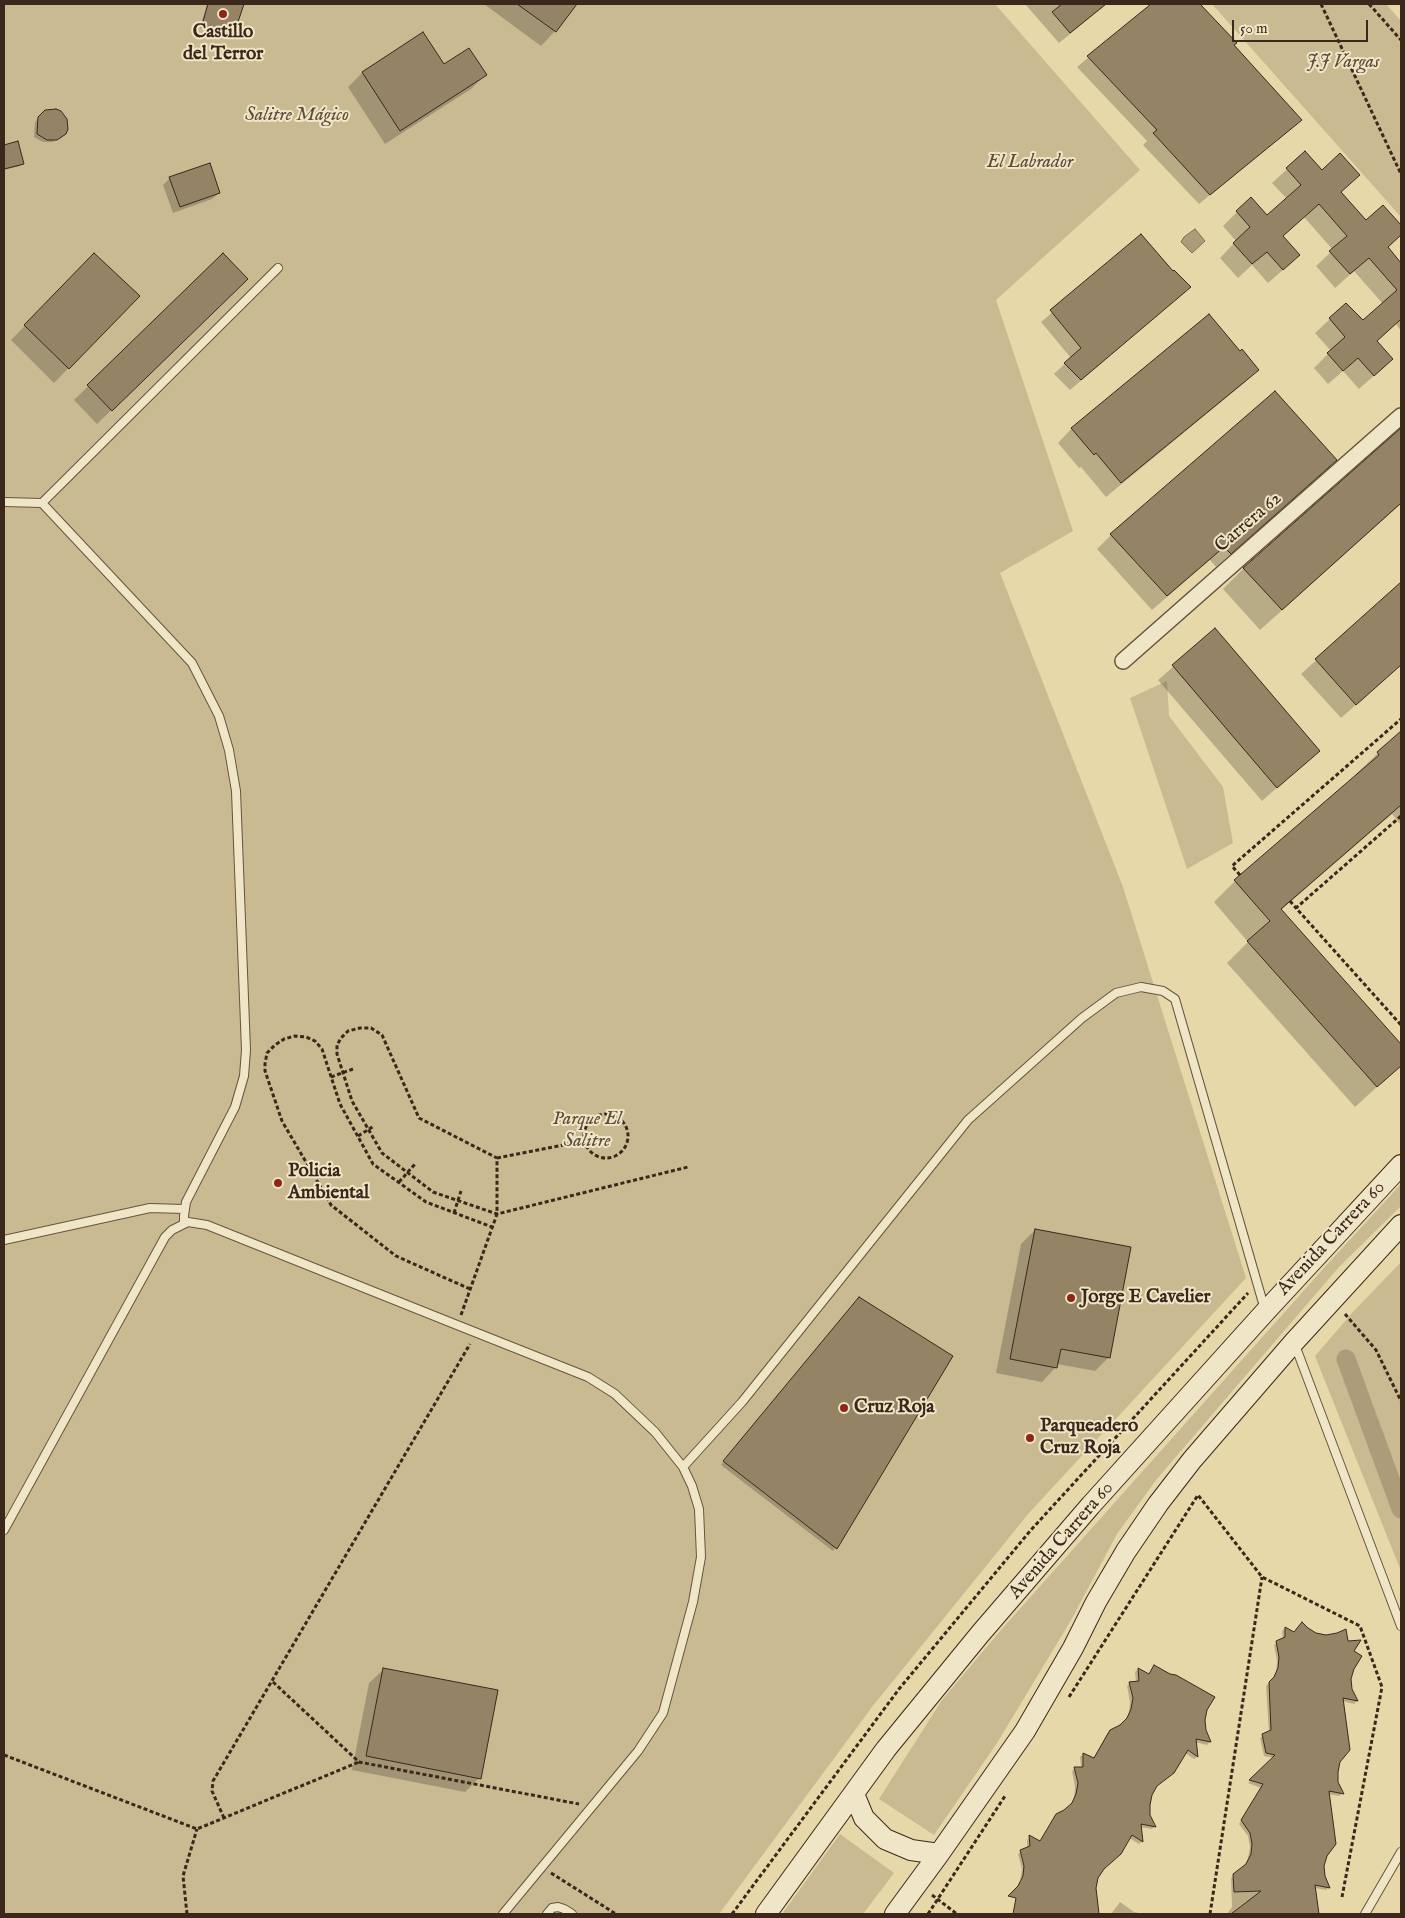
<!DOCTYPE html>
<html>
<head>
<meta charset="utf-8">
<style>
	body { margin:0 }
	#map { position:relative; width:1405px; height:1918px; overflow:hidden; background:#e6d8a9; font-family:"IM FELL English",serif }
	canvas { display:block }
	.frame { position:absolute; inset:0; border:5px solid #3c281b; pointer-events:none }
	.scale { position:absolute; left:1232px; top:20px; width:136px; height:22px; box-sizing:border-box; border:2px solid #3c281b; border-top:0; padding-left:6px; font-size:15px; line-height:18px; white-space:nowrap; color:#3c281b; -webkit-text-stroke:4px #efe6c7; paint-order:stroke }
</style>
</head>
<body>
<div id="map">
<canvas width="1405" height="1918"></canvas>
<div class="frame"></div>
<div class="scale">50 m</div>
</div>
<script>
const ctx = document.querySelector('canvas').getContext('2d');
ctx.lineJoin = 'round';
function fill(path, color) { ctx.fillStyle = color; ctx.fill(path, 'evenodd'); }
const toPath = rows => new Path2D(rows.map(r => 'M' + r).join(''));
function strokePath(path, color, width, dash) { ctx.strokeStyle = color; ctx.lineWidth = width; ctx.lineCap = dash ? 'butt' : 'round'; ctx.setLineDash(dash || []); ctx.stroke(path); }
function write(font, color, halo, rows, align = 'center') {
  ctx.font = font + ' "IM FELL English",serif'; ctx.lineWidth = 4; ctx.setLineDash([]); ctx.textBaseline = 'middle'; ctx.strokeStyle = halo; ctx.fillStyle = color; for (const [text, x, y, turn = 0] of rows) {
    ctx.save(); ctx.translate(x, y); ctx.rotate((+turn || 0) * Math.PI / 180); ctx.textAlign = isNaN(turn) ? turn : align; if (halo) ctx.strokeText(text, 0, 0); ctx.fillText(text, 0, 0); ctx.restore();
  }
}
fill(toPath([
	[4,4,995,4,1140,170,996,300,1073,531,1000,573,1123,887,1246,1278,1029,1513,872,1707,719,1914,4,1914],
	[1212,4,1386,4,1401,21,1401,217],
	[1167,681,1169,716,1223,787,1233,843,1187,869,1130,698],
	[1401,1184,1401,1206,1339,1267,1156,1480,1117,1534,1070,1622,997,1743,934,1835,879,1799,942,1700,1001,1630,1324,1268],
	[1401,1262,1401,1571,1315,1356,1353,1312],
	[840,1834,894,1873,863,1914,782,1914]
]), '#c9ba91');
const water = toPath([
	[1195,229,1205,241,1192,253,1181,242,1184,237,1195,229]
]);
fill(water, '#ac9c79');
strokePath(water, '#7f6e53', 1);
fill(toPath([
	[207,4,242,4,233,34,230,37,200,28],
	[484,4,576,4,555,31,541,46],
	[1025,4,1107,4,1059,43],
	[1153,4,1199,4,1235,43,1232,45,1301,120,1199,204,1143,145,1147,141,1077,67],
	[423,34,444,66,485,75,471,89,385,144,348,87,362,73],
	[46,111,61,136,53,142,43,142,34,137,35,122],
	[18,143,23,163,20,166,4,170,4,146],
	[1305,153,1366,221,1383,207,1401,227,1401,234,1387,248,1401,264,1401,331,1396,324,1376,342,1377,373,1359,389,1343,371,1328,384,1314,368,1331,351,1315,333,1346,304,1362,322,1383,304,1354,271,1335,288,1316,266,1333,250,1304,217,1282,237,1284,269,1268,283,1252,265,1238,278,1220,258,1236,241,1223,226,1237,212,1267,217,1287,199,1272,183],
	[170,178,219,193,212,199,173,213,163,185],
	[1141,236,1173,273,1190,287,1070,390,1054,374,1071,358,1041,322],
	[223,255,232,293,97,424,74,400],
	[80,269,138,296,54,383,11,340],
	[1240,353,1257,370,1243,384,1106,497,1081,467,1079,468,1058,443,1072,428],
	[1401,422,1401,504,1260,630,1223,589,1244,568,1389,440,1389,435],
	[1321,474,1216,567,1210,560,1152,610,1097,549,1111,535],
	[1401,583,1401,665,1341,718,1301,674],
	[1215,630,1318,751,1262,801,1158,680],
	[1401,732,1401,825,1392,814,1281,910,1401,1046,1401,1065,1355,1107,1227,963,1248,942,1214,902,1235,881,1358,775,1356,774,1378,753],
	[1035,1230,1109,1357,1095,1371,1057,1364,1056,1367,1042,1382,996,1373,1021,1244],
	[856,1302,951,1356,833,1551,721,1465],
	[1285,1628,1294,1633,1316,1634,1347,1643,1352,1652,1353,1669,1350,1679,1351,1690,1357,1701,1354,1704,1342,1701,1337,1782,1342,1794,1339,1796,1328,1794,1325,1855,1323,1865,1324,1876,1329,1887,1326,1890,1315,1888,1317,1907,1311,1914,1227,1914,1232,1907,1231,1878,1245,1866,1248,1858,1250,1847,1248,1836,1239,1824,1261,1788,1248,1783,1274,1758,1264,1756,1260,1738,1269,1733,1266,1686,1271,1681,1276,1672,1277,1661,1274,1645,1283,1640,1282,1631],
	[1154,1667,1206,1710,1204,1720,1204,1731,1210,1742,1207,1745,1195,1742,1197,1757,1194,1759,1185,1753,1155,1787,1151,1794,1149,1815,1154,1827,1152,1829,1140,1827,1142,1841,1139,1844,1129,1838,1102,1870,1097,1877,1094,1887,1097,1914,1021,1914,1015,1891,1020,1881,1022,1869,1018,1854,1027,1848,1027,1840,1029,1837,1036,1846,1069,1807,1074,1798,1075,1787,1072,1771,1075,1768,1081,1768,1080,1757,1083,1754,1093,1759,1107,1734,1124,1723,1129,1713,1130,1702,1127,1686,1130,1683,1136,1682,1135,1672,1138,1669,1148,1675],
	[384,1669,479,1778,465,1792,352,1770,369,1683],
	[1120,1902,1134,1912,1145,1914,1111,1914]
]), '#0003');
strokePath(toPath([
	[1346,1359,1401,1509]
]), '#ac9c79', 19);
const building = toPath([
	[208,4,244,4,234,34,202,25,208,4],
	[517,4,577,4,556,32,517,4],
	[1062,4,1106,4,1070,33,1052,12,1062,4],
	[1151,4,1200,4,1237,43,1234,45,1302,120,1210,195,1153,133,1157,130,1087,56,1151,4],
	[423,32,444,64,469,48,487,75,400,131,362,72,423,32],
	[56,109,61,111,67,119,68,129,66,134,57,140,47,140,37,134,38,117,45,110,56,109],
	[18,141,24,164,4,169,4,145,18,141],
	[1305,151,1322,170,1340,153,1360,175,1341,192,1366,220,1383,205,1401,225,1401,235,1388,247,1401,263,1401,319,1377,341,1393,359,1374,376,1358,358,1343,371,1327,353,1345,337,1329,318,1346,303,1363,320,1397,290,1369,258,1350,274,1329,251,1347,236,1319,204,1283,236,1300,255,1283,270,1267,252,1252,264,1233,243,1250,227,1236,211,1251,197,1267,215,1301,185,1286,168,1305,151],
	[210,163,220,193,180,207,169,177,210,163],
	[1141,234,1173,271,1174,270,1191,287,1081,380,1064,363,1081,348,1050,310,1141,234],
	[94,253,140,296,69,369,24,325,94,253],
	[223,253,248,279,112,411,87,385,223,253],
	[1209,314,1240,351,1242,349,1259,370,1121,483,1096,453,1094,455,1071,428,1209,314],
	[1275,391,1337,460,1231,554,1224,547,1167,596,1110,534,1275,391],
	[1401,428,1401,503,1282,610,1243,568,1401,428],
	[1401,582,1401,665,1356,705,1315,659,1401,582],
	[1215,628,1320,751,1277,788,1172,665,1215,628],
	[1401,731,1401,805,1281,909,1401,1044,1401,1066,1377,1087,1247,941,1270,921,1234,880,1379,755,1377,752,1401,731],
	[1035,1229,1131,1247,1110,1358,1061,1349,1057,1368,1010,1359,1035,1229],
	[859,1297,953,1356,837,1549,723,1461,859,1297],
	[1302,1622,1308,1628,1316,1633,1326,1635,1337,1633,1346,1629,1348,1641,1361,1640,1354,1651,1362,1656,1354,1669,1351,1679,1352,1689,1358,1701,1343,1698,1350,1750,1340,1762,1338,1772,1338,1782,1344,1794,1329,1791,1336,1844,1327,1856,1324,1866,1325,1876,1330,1888,1315,1885,1319,1914,1231,1914,1261,1891,1234,1892,1233,1874,1246,1864,1251,1854,1252,1844,1250,1833,1241,1820,1263,1784,1249,1780,1275,1755,1266,1753,1262,1734,1271,1730,1269,1682,1274,1677,1278,1668,1279,1657,1276,1641,1285,1637,1285,1627,1294,1632,1302,1622],
	[1154,1665,1170,1674,1176,1675,1215,1697,1207,1710,1205,1720,1206,1730,1211,1742,1196,1739,1198,1757,1188,1750,1174,1773,1157,1786,1152,1795,1150,1805,1150,1815,1156,1827,1141,1824,1143,1842,1132,1835,1121,1854,1104,1869,1098,1878,1096,1888,1099,1914,1013,1914,1016,1898,1008,1896,1018,1886,1023,1876,1024,1866,1020,1850,1030,1846,1029,1835,1040,1841,1056,1814,1064,1810,1072,1803,1076,1794,1078,1783,1074,1767,1083,1767,1083,1753,1094,1758,1110,1730,1120,1725,1127,1718,1131,1709,1133,1698,1129,1682,1139,1681,1138,1668,1149,1674,1154,1665],
	[383,1668,498,1690,481,1779,366,1756,383,1668]
]);
fill(building, '#948465');
strokePath(building, '#3c281b', 1);
const lane = toPath([
	[4,502,42,503],
	[184,1223,184,1216,186,1202,235,1107,244,1076,246,1050,236,791,229,750,219,716,192,663,42,503,278,268],
	[4,1240,150,1208,184,1209],
	[1295,1345,1401,1626],
	[683,1467,742,1402,968,1120,1082,1018,1116,993,1141,987,1163,991,1175,999,1265,1310],
	[4,1530,165,1237,172,1230,188,1222,207,1225,457,1325,588,1377,615,1394,655,1432,683,1467,692,1486,699,1509,701,1557,693,1602,663,1713,638,1751,503,1914],
	[547,1914,552,1908,558,1907,564,1909,572,1914],
	[1365,1914,1401,1852]
]);
const street = toPath([
	[1123,661,1401,416]
]);
const secondary = toPath([
	[854,1794,864,1818,885,1839,911,1850,939,1854],
	[766,1914,886,1749,980,1634,1091,1505,1265,1312,1401,1165],
	[895,1914,939,1854,1025,1731,1073,1648,1096,1602,1126,1551,1158,1504,1192,1460,1294,1342,1401,1225]
]);
strokePath(lane, '#66543e', 10);
strokePath(street, '#66543e', 18);
strokePath(secondary, '#3c281b', 22);
strokePath(toPath([
	[1321,4,1401,174],
	[1369,4,1401,40],
	[1401,816,1296,908,1401,1025],
	[1240,875,1232,866,1401,719],
	[1290,901,1296,908],
	[331,1077,353,1069],
	'584 1136a22 22 0 1 1 44 0a22 22 0 1 1-44 0Z',
	[358,1136,374,1126],
	[497,1158,584,1141],
	[399,1182,415,1164],
	[454,1213,461,1191],
	[470,1289,396,1256,331,1205,282,1121,265,1071,265,1064,267,1053,275,1045,284,1039,295,1036,306,1037,315,1041,322,1049,340,1104,373,1164,426,1202,492,1227],
	[1345,1314,1376,1350,1401,1401],
	[461,1315,497,1214,497,1158,419,1118,382,1035,371,1028,360,1028,348,1031,341,1038,337,1045,337,1054,352,1101,382,1153,433,1192,497,1214,688,1167],
	[273,1682,359,1762,579,1804],
	[1069,1697,1198,1495,1262,1577,1360,1626,1382,1687,1342,1897],
	[4,1755,197,1829,359,1762],
	[224,1818,212,1791,213,1781,470,1344],
	[551,1873,616,1914],
	[932,1895,957,1914],
	[187,1914,183,1876,197,1829],
	[732,1914,899,1689,1030,1531,1248,1293],
	[928,1914,1005,1796],
	[1210,1914,1262,1577]
]), '#3c281b', 3, [4, 2.5]);
strokePath(lane, '#efe6c7', 8);
strokePath(street, '#efe6c7', 15);
strokePath(secondary, '#efe6c7', 20);
for (const [x, y, r, color] of [
	[223,14,5,"#8f2418"],
	[278,1183,5,"#8f2418"],
	[1071,1298,5,"#8f2418"],
	[844,1408,5,"#8f2418"],
	[1030,1438,5,"#8f2418"]
]) { const dot = new Path2D(); dot.arc(x, y, r, 0, 2 * Math.PI); ctx.fillStyle = color; ctx.fill(dot); strokePath(dot, '#efe6c7', 2); }
write('bold 19px', '#3c281b', '#efe6c7', [
	["Castillo",223,33,"center"],
	["del Terror",223,55,"center"],
	["Policia",288,1172],
	["Ambiental",288,1194],
	["Jorge E Cavelier",1081,1298],
	["Cruz Roja",854,1408],
	["Parqueadero",1040,1427],
	["Cruz Roja",1040,1449]
], 'left');
write('italic 19px', '#5f4c38', '#efe6c7', [
	["J.J Vargas",1343,63],
	["Salitre Mágico",297,116],
	["El Labrador",1030,163],
	["Parque El",587,1120],
	["Salitre",587,1142]
]);
write('19px', '#3c281b', '#efe6c7', [
	["Carrera 62",1249,523,-41],
	["Avenida Carrera 60",1332,1239,-47],
	["Avenida Carrera 60",1062,1541,-49]
]);
</script>
</body>
</html>
